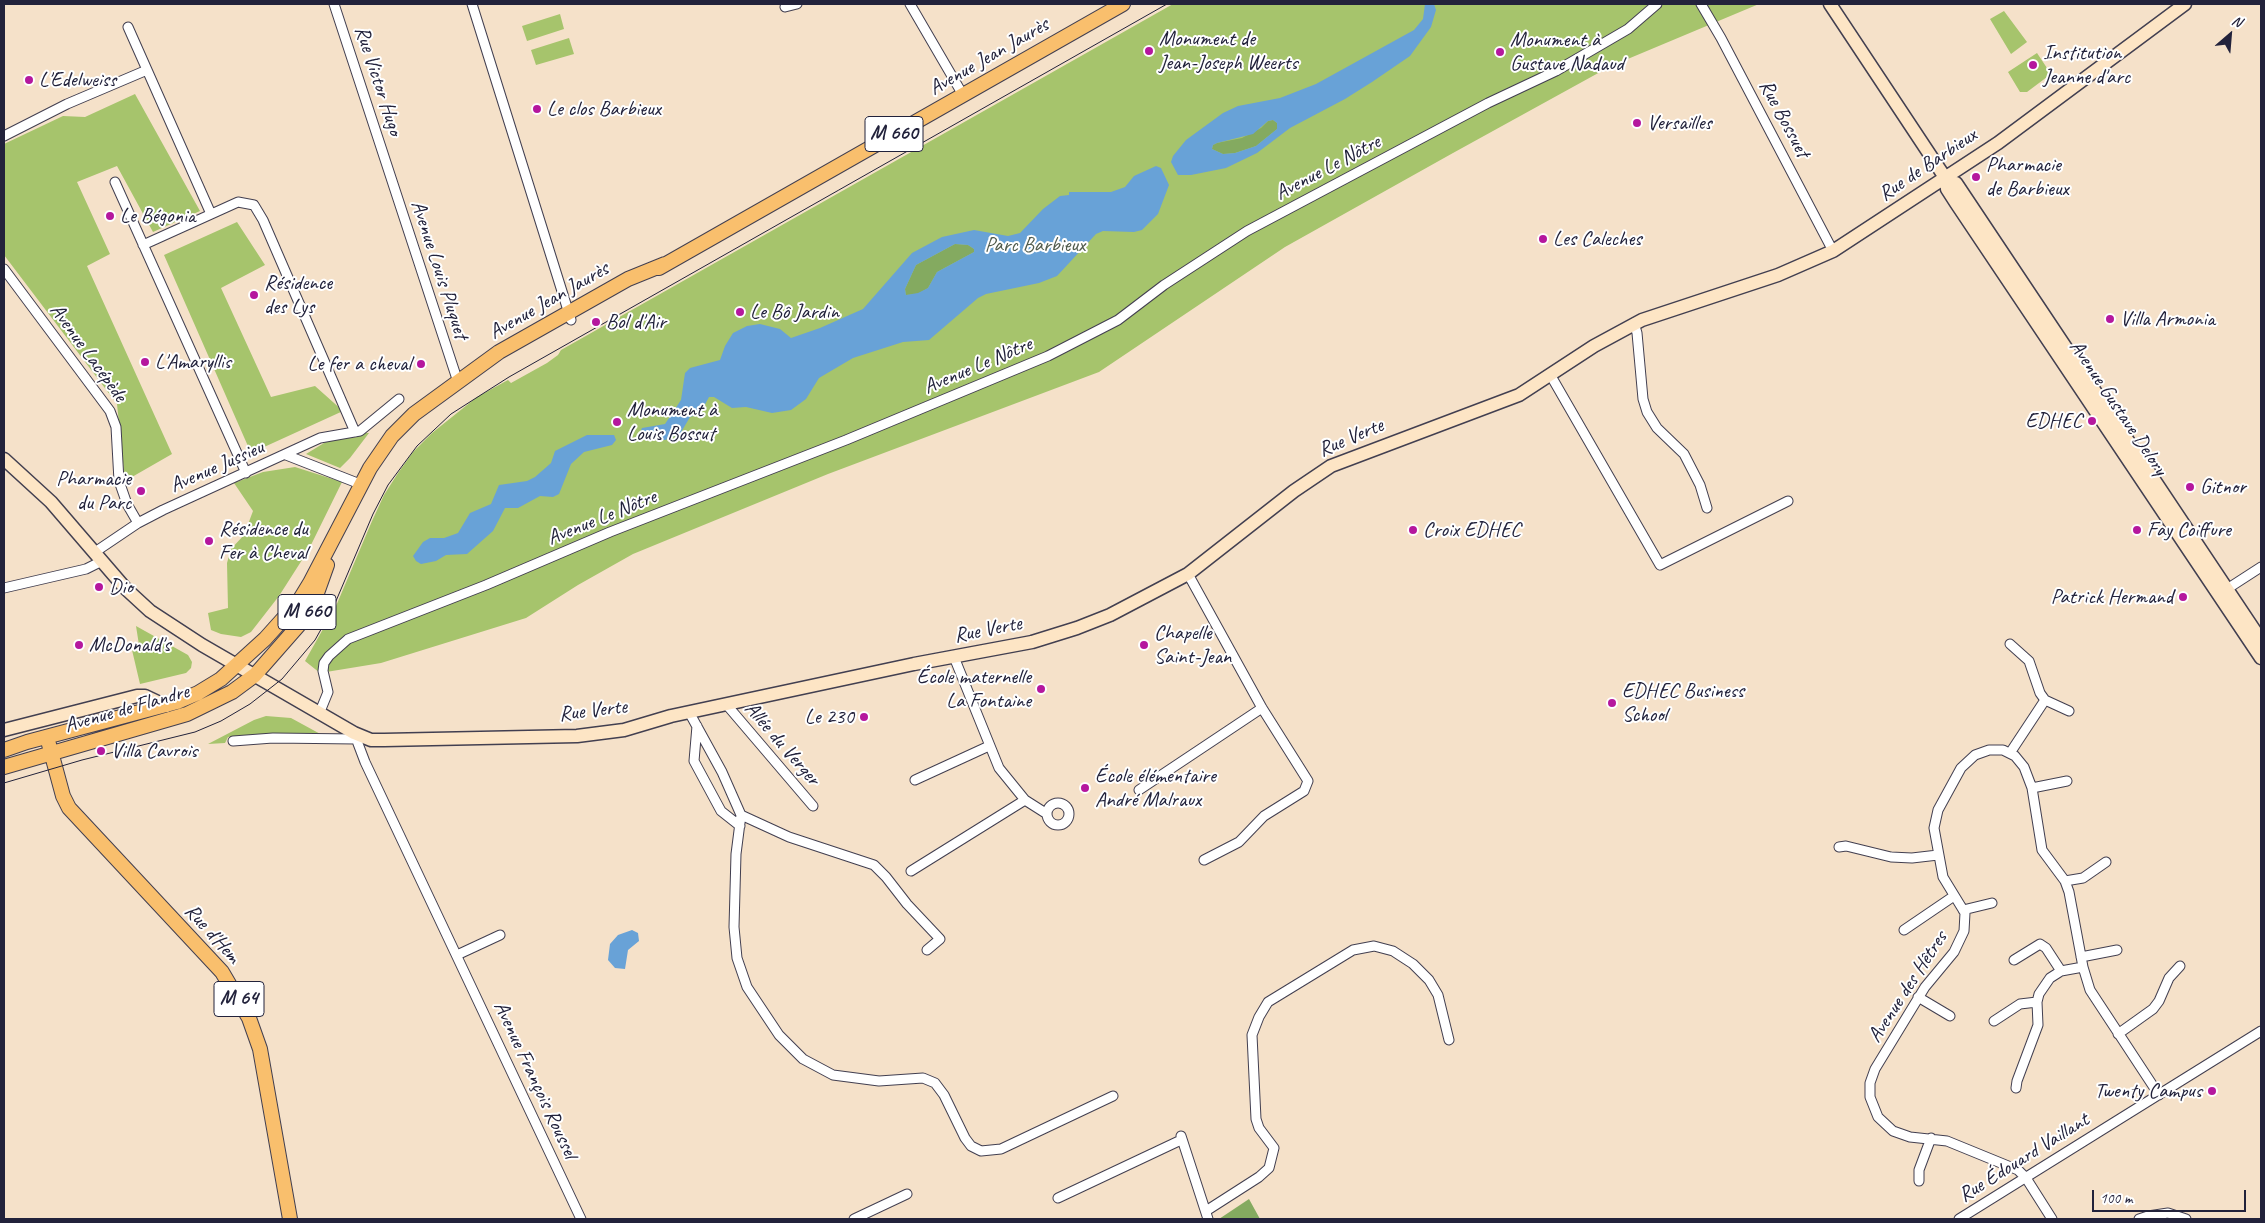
<!DOCTYPE html>
<html>
<head>
<meta charset="utf-8">
<style>
	body { margin:0 }
	#map { position:relative; width:2265px; height:1223px; overflow:hidden; background:#f5e1c9; font-family:Caveat,sans-serif }
	canvas { display:block }
	.frame { position:absolute; inset:0; border:5px solid #22223b; pointer-events:none }
	.north { position:absolute; left:2205px; top:10px; width:50px; height:50px; -webkit-text-stroke:4px #fff; paint-order:stroke; rotate:27deg; font-size:14px; font-weight:700; line-height:20px; text-align:center; color:#22223b }
	.north::after { content:''; display:block; margin:auto; width:18px; height:22px; background:#22223b; clip-path:polygon(50% 0,100% 100%,50% 72%,0 100%) }
	.scale { position:absolute; left:2092px; top:1190px; width:154px; height:22px; box-sizing:border-box; border:2px solid #22223b; border-top:0; padding-left:6px; font-size:15px; line-height:18px; white-space:nowrap; color:#22223b; -webkit-text-stroke:4px #fff; paint-order:stroke }
</style>
</head>
<body>
<div id="map">
<canvas width="2265" height="1223"></canvas>
<div class="frame"></div>
<div class="north">N</div>
<div class="scale">100 m</div>
</div>
<script>
const ctx = document.querySelector('canvas').getContext('2d');
ctx.lineJoin = 'round';
function fill(path, color) { ctx.fillStyle = color; ctx.fill(path, 'evenodd'); }
const toPath = rows => new Path2D(rows.map(r => 'M' + r).join(''));
function strokePath(path, color, width, dash) { ctx.strokeStyle = color; ctx.lineWidth = width; ctx.lineCap = dash ? 'butt' : 'round'; ctx.setLineDash(dash || []); ctx.stroke(path); }
function write(font, color, halo, rows, align = 'center') {
  ctx.font = font + ' Caveat,sans-serif'; ctx.lineWidth = 4; ctx.setLineDash([]); ctx.textBaseline = 'middle'; ctx.strokeStyle = halo; ctx.fillStyle = color; for (const [text, x, y, turn = 0] of rows) {
    ctx.save(); ctx.translate(x, y); ctx.rotate((+turn || 0) * Math.PI / 180); ctx.textAlign = isNaN(turn) ? turn : align; if (halo) ctx.strokeText(text, 0, 0); ctx.fillText(text, 0, 0); ctx.restore();
  }
}
fill(toPath([
	[1173,4,1759,4,1611,66,1453,153,1285,247,1099,372,828,474,633,554,578,585,526,618,381,663,320,673,305,661,336,606,372,521,384,495,398,473,413,452,432,433,477,397,508,380,511,383,547,363,558,355,561,350],
	[2004,11,2027,42,2011,54,1990,19],
	[560,14,564,29,527,41,522,26],
	[569,38,574,54,536,65,531,50],
	[2037,53,2051,74,2027,92,2020,92,2008,72],
	[135,94,200,211,153,232,117,166,77,182,110,254,87,266,172,454,125,481,117,404,4,255,4,144,63,116,85,117],
	[237,222,265,265,221,288,271,397,315,386,343,411,251,453,164,255],
	[364,433,369,433,350,458,340,468,306,454,329,440,357,437],
	[295,467,342,482,309,549,279,596,251,632,241,637,221,634,211,630,208,613,228,608,227,563,231,549,244,535,253,511,234,483,263,472],
	[136,626,188,655,192,662,191,668,186,673,140,684,132,650,139,645],
	[266,716,291,718,324,736,265,734,228,737,225,743,208,744,254,720]
]), '#a6c46c');
fill(toPath([
	[1273,120,1277,123,1277,129,1256,146,1235,153,1223,154,1212,149,1213,145,1217,143,1242,138,1261,128,1268,121],
	[955,244,968,245,974,249,974,252,937,272,928,288,918,294,906,295,905,289,916,265],
	[1249,1199,1260,1219,1219,1219]
]), '#84aa60');
fill(toPath([
	[1425,4,1434,4,1436,10,1431,27,1410,56,1372,82,1345,99,1290,128,1257,153,1226,168,1191,175,1178,175,1171,162,1173,156,1186,140,1223,113,1238,106,1280,98,1316,84,1414,30,1423,19],
	[1273,120,1277,123,1277,129,1256,146,1235,153,1223,154,1212,149,1213,145,1217,143,1253,134,1268,121],
	[1156,166,1161,168,1169,185,1158,214,1142,230,1134,232,1103,231,1096,234,1057,276,1039,283,986,294,978,298,929,340,903,342,853,358,819,378,806,399,791,410,772,413,746,407,732,408,714,397,709,397,700,414,690,417,680,434,665,440,637,440,642,428,665,424,681,400,685,373,690,368,720,360,725,346,733,333,747,326,760,324,780,329,791,338,820,328,863,309,912,253,942,237,974,230,1008,236,1020,233,1043,209,1060,196,1069,195,1069,192,1111,192,1125,187,1134,176],
	[955,244,968,245,974,249,974,252,937,272,928,288,918,293,906,295,905,289,916,265],
	[587,435,614,435,616,440,612,445,584,452,571,464,559,494,553,497,540,496,518,508,505,508,493,531,467,554,446,555,436,561,421,564,416,561,413,556,423,542,430,538,444,538,458,533,470,513,491,504,499,485,527,481,535,477,551,463,555,451],
	[632,930,638,933,639,941,628,950,625,969,615,968,608,960,610,944,618,935]
]), '#68a2d7');
const street = toPath([
	[334,4,458,382],
	[472,4,571,320],
	[910,4,963,95],
	[1701,4,1721,38,1833,251],
	[785,7,797,4],
	[128,27,211,214],
	[4,136,67,104,147,70],
	[115,182,246,473],
	[143,245,238,202,254,205,263,220,355,432],
	[4,269,110,411,116,427,119,481,127,504,138,523],
	[1634,323,1637,333,1643,399,1647,412,1657,428,1684,454,1700,485,1707,508],
	[1551,376,1660,565,1788,501],
	[286,455,360,484],
	[95,552,138,523,163,510,320,438,360,431,399,399],
	[1188,574,1262,708,1308,781,1304,791,1264,816,1239,842,1204,860],
	[4,588,86,569,102,561],
	[2227,589,2261,567],
	[954,657,999,768,1025,800,1047,814],
	[2045,700,2069,711],
	[726,704,813,806],
	[689,712,722,772,741,815,736,854,734,927,737,958,747,987,779,1035,803,1059,833,1075,879,1081,923,1078,935,1083,944,1095,965,1138,971,1146,981,1151,1001,1149,1113,1096],
	[319,714,328,692,323,671,324,663,329,656,348,639,486,585,610,532,846,440,1048,356,1118,320,1164,285,1247,231,1488,103,1556,71,1628,29,1657,4],
	[697,726,694,761,721,811,740,826],
	[354,733,365,762,581,1219],
	[233,741,273,738,356,739],
	[2010,753,2045,700,2040,693,2029,661,2010,644],
	[915,780,989,746],
	[2032,788,2067,781],
	[1139,790,1262,708],
	'1047 814a11 11 0 1 1 22 0a11 11 0 1 1-22 0Z',
	[741,815,789,837,874,865,886,877,907,904,940,939,927,950],
	[1839,847,1846,846,1891,857,1912,858,1938,855],
	[911,871,1025,800],
	[2065,881,2083,878,2106,862],
	[1963,910,1992,903],
	[1904,930,1954,896],
	[457,955,500,935],
	[2081,957,2117,950],
	[2014,960,2040,944,2046,948,2061,971,2083,967],
	[1918,997,1950,1016],
	[1994,1021,2020,1004,2037,1002],
	[2118,1034,2153,1009,2159,1001,2169,978,2180,966],
	[2016,1088,2017,1081,2038,1025,2037,1002,2039,994,2050,978,2061,971],
	[1181,1136,1208,1219],
	[1919,1181,1919,1170,1931,1138],
	[1058,1198,1181,1140],
	[1206,1211,1259,1177,1269,1168,1274,1148,1259,1128,1256,1119,1252,1035,1259,1017,1268,1002,1353,950,1374,946,1393,951,1413,964,1429,980,1438,995,1449,1040],
	[854,1219,907,1194],
	[1959,1219,2261,1031],
	[2052,1219,2026,1178,2018,1170,1947,1141,1910,1137,1893,1131,1878,1117,1870,1097,1870,1083,1875,1069,1925,987,1954,952,1964,931,1965,913,1943,877,1934,828,1938,810,1961,768,1975,755,1989,750,2003,750,2015,756,2024,767,2032,788,2042,850,2065,881,2069,892,2083,967,2090,990,2159,1095],
	[2139,1219,2148,1216,2168,1213,2186,1219]
]);
const secondary = toPath([
	[1830,4,1946,179,1947,189,1956,203,2261,658],
	[1946,179,1956,183,2261,640],
	[4,459,51,502,125,588,150,611,202,645,354,733,371,740,384,740,577,736,624,730,671,716,914,664,1032,642,1077,628,1110,615,1188,574,1294,491,1331,466,1519,395,1594,346,1642,320,1778,275,1833,251,1998,143,2185,4],
	[4,730,137,696,145,696,166,706]
]);
const primary = toPath([
	[659,268,1123,4],
	[47,737,63,796,69,808,222,972,249,1018,260,1049,290,1219],
	[4,750,27,742,177,702,198,693,221,679,265,639,299,601,310,583,370,468,392,436,414,414,499,352,628,279,665,264],
	[4,767,187,714,232,692,255,675,298,626,317,593,327,565]
]);
strokePath(street, '#423f50', 11);
strokePath(secondary, '#423f50', 15);
strokePath(primary, '#423f50', 16);
strokePath(street, '#fff', 9);
strokePath(secondary, '#fde5c5', 12);
strokePath(primary, '#f9bf6d', 14);
strokePath(toPath([
	[4,783,82,760,195,732,221,721,250,704,282,679,315,640,333,608,373,514,388,485,417,446,451,414,509,377,1167,4]
]), '#22223b', 1);
for (const [x, y, r, color] of [
	[1149,51,5,"#b5179e"],
	[1500,52,5,"#b5179e"],
	[2033,65,5,"#b5179e"],
	[29,80,5,"#b5179e"],
	[537,109,5,"#b5179e"],
	[1637,123,5,"#b5179e"],
	[1976,177,5,"#b5179e"],
	[110,216,5,"#b5179e"],
	[1543,239,5,"#b5179e"],
	[254,295,5,"#b5179e"],
	[740,312,5,"#b5179e"],
	[2110,319,5,"#b5179e"],
	[596,322,5,"#b5179e"],
	[145,362,5,"#b5179e"],
	[421,364,5,"#b5179e"],
	[2092,421,5,"#b5179e"],
	[617,422,5,"#b5179e"],
	[2190,487,5,"#b5179e"],
	[141,491,5,"#b5179e"],
	[1413,530,5,"#b5179e"],
	[2137,530,5,"#b5179e"],
	[209,541,5,"#b5179e"],
	[99,587,5,"#b5179e"],
	[2183,597,5,"#b5179e"],
	[79,645,5,"#b5179e"],
	[1144,645,5,"#b5179e"],
	[1041,689,5,"#b5179e"],
	[1612,703,5,"#b5179e"],
	[864,717,5,"#b5179e"],
	[101,751,5,"#b5179e"],
	[1085,788,5,"#b5179e"],
	[2212,1091,5,"#b5179e"]
]) { const dot = new Path2D(); dot.arc(x, y, r, 0, 2 * Math.PI); ctx.fillStyle = color; ctx.fill(dot); strokePath(dot, '#fff', 2); }
for (const [x, y, w] of [
	[894,134,58],
	[307,612,58],
	[239,999,50]
]) { const box = new Path2D(); box.roundRect(x - w / 2, y - 17.5, w, 35, 4); ctx.fillStyle = '#fff'; ctx.fill(box); strokePath(box, '#22223b', 1); }
write('bold 20px', '#22223b', null, [
	["M 660",894,134],
	["M 660",307,612],
	["M 64",239,999]
]);
write('21px', '#22223b', '#fff', [
	["Monument de",1159,39],
	["Jean-Joseph Weerts",1159,63],
	["Monument à",1510,40],
	["Gustave Nadaud",1510,64],
	["Institution",2043,53],
	["Jeanne d'arc",2043,77],
	["L'Edelweiss",39,80],
	["Le clos Barbieux",547,109],
	["Versailles",1647,123],
	["Pharmacie",1986,165],
	["de Barbieux",1986,189],
	["Le Bégonia",120,216],
	["Les Caleches",1553,239],
	["Résidence",264,283],
	["des Lys",264,307],
	["Le Bô Jardin",750,312],
	["Villa Armonia",2120,319],
	["Bol d'Air",606,322],
	["L'Amaryllis",155,362],
	["Le fer a cheval",411,364,"right"],
	["Monument à",627,410],
	["Louis Bossut",627,434],
	["EDHEC",2082,421,"right"],
	["Pharmacie",131,479,"right"],
	["du Parc",131,503,"right"],
	["Gitnor",2200,487],
	["Résidence du",219,529],
	["Fer à Cheval",219,553],
	["Croix EDHEC",1423,530],
	["Fay Coiffure",2147,530],
	["Dio",109,587],
	["Patrick Hermand",2173,597,"right"],
	["Chapelle",1154,633],
	["Saint-Jean",1154,657],
	["McDonald's",89,645],
	["École maternelle",1031,677,"right"],
	["La Fontaine",1031,701,"right"],
	["EDHEC Business",1622,691],
	["School",1622,715],
	["Le 230",854,717,"right"],
	["Villa Cavrois",111,751],
	["École élémentaire",1095,776],
	["André Malraux",1095,800],
	["Twenty Campus",2202,1091,"right"]
], 'left');
write('21px', '#22223b', '#fff', [
	["Avenue Jean Jaurès",989,57,-30],
	["Rue Victor Hugo",378,81,72],
	["Rue Bossuet",1784,119,62],
	["Rue de Barbieux",1928,165,-34],
	["Avenue Le Nôtre",1328,168,-28],
	["Avenue Louis Pluquet",439,270,72],
	["Avenue Jean Jaurès",549,301,-30],
	["Avenue Lacépède",88,353,54],
	["Avenue Le Nôtre",978,366,-23],
	["Avenue Gustave Delory",2118,408,56],
	["Rue Verte",1351,438,-23],
	["Avenue Jussieu",217,467,-24],
	["Avenue Le Nôtre",602,518,-22],
	["Rue Verte",988,630,-11],
	["Avenue de Flandre",127,709,-16],
	["Rue Verte",593,711,-7],
	["Allée du Verger",782,744,49],
	["Rue d'Hem",212,934,48],
	["Avenue des Hêtres",1908,987,-57],
	["Avenue François Roussel",535,1080,65],
	["Rue Édouard Vaillant",2024,1158,-32]
]);
write('21px', '#505b4c', '#fff', [
	["Parc Barbieux",1035,245]
]);
</script>
</body>
</html>
